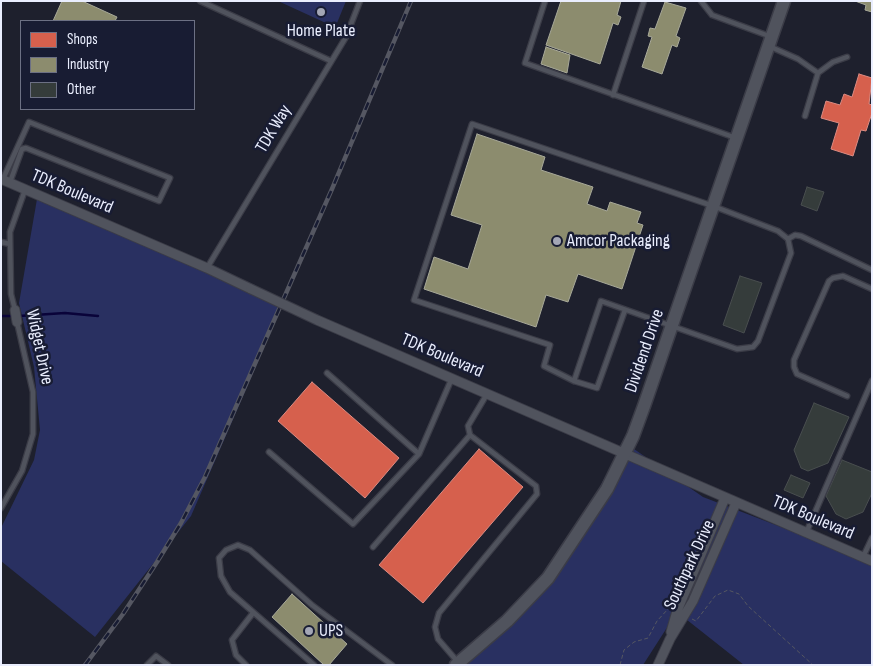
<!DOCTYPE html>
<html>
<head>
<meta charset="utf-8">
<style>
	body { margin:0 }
	#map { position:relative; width:873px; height:666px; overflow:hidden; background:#1e202d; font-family:"Sofia Sans Condensed",sans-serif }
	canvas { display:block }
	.frame { position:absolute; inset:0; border:2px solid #eaeefe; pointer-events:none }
	.legend { position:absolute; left:20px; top:20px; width:175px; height:90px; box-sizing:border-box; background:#181c33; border:1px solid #6c7084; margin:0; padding:6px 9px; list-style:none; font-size:15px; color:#eaeefe }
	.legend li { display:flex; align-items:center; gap:10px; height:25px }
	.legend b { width:25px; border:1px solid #6c7084 }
</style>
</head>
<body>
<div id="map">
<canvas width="873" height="666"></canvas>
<div class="frame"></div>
<ul class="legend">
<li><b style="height:14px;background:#d6604d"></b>Shops</li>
<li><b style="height:14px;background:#8c8c6e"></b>Industry</li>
<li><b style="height:14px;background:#353c3b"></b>Other</li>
</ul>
</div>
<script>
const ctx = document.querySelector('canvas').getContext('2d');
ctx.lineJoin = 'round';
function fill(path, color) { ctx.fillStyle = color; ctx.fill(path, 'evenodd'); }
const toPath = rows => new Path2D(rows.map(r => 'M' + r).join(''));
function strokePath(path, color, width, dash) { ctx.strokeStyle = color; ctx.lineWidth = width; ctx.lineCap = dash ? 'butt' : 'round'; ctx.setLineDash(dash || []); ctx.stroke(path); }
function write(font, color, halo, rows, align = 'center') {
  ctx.font = font + ' "Sofia Sans Condensed",sans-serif'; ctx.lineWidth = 5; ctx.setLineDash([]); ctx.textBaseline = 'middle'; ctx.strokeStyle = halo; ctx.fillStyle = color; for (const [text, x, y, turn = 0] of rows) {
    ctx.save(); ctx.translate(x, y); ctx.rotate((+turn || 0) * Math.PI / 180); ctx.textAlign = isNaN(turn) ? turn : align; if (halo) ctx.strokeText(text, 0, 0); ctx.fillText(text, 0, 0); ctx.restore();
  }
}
fill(toPath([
	[278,1,346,1,337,23,328,24],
	[37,199,283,304,191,516,95,637,1,561,1,528,34,460,40,430,34,367,19,303],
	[624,442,703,497,872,562,872,665,744,665,677,612,643,665,449,665,555,570]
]), '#293061');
const shops = toPath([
	[859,74,872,78,869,104,872,105,872,113,866,131,861,130,853,156,831,149,839,123,821,118,826,101,840,105,844,94,852,97,859,74],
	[312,382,399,458,365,498,278,421,312,382],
	[479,449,523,487,423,603,379,565,479,449]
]);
fill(shops, '#d6604d');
strokePath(shops, '#dc8b82', 1);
const industry = toPath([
	[62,1,82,1,117,17,115,21,53,21,62,1],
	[561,1,621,1,617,15,621,17,618,25,613,23,600,64,546,45,561,1],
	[855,1,872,1,872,12,865,10,866,5,855,1],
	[665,2,686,8,676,36,680,38,677,47,672,45,662,74,642,67,652,37,648,36,650,28,655,29,665,2],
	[546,47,570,55,567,73,541,64,546,47],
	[477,134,545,157,541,170,593,187,587,204,607,211,610,202,641,212,637,223,643,225,622,289,578,274,568,302,546,295,536,327,424,289,434,257,468,269,482,225,451,215,477,134],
	[292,594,347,644,329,665,324,665,272,617,292,594]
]);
fill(industry, '#8c8c6e');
strokePath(industry, '#a8a999', 1);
strokePath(toPath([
	[1,316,14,316],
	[19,316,65,313,98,316]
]), '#090339', 2.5);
const building = toPath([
	[807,187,824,192,817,211,801,205,807,187],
	[740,276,762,283,744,333,723,325,740,276],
	[814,403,849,417,828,463,808,471,801,468,794,450,814,403],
	[842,460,872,472,872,493,863,512,846,519,836,514,826,496,842,460],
	[791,475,810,483,803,498,784,490,791,475]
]);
fill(building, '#353c3b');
strokePath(building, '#494e4f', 1);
const lane = toPath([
	[200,1,331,61],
	[545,1,525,63,736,138],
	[701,1,712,15,769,36],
	[771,47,798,59,818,73,805,116],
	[818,73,833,62,847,57],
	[613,95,644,1],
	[3,179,29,122,170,178,159,201,26,148,22,149,10,182],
	[788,239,795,235,801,236,872,270],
	[1,242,10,244],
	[207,268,346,37,360,1],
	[15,310,11,294,10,232,25,190],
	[327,373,419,454,452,378],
	[574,381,544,366,550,345,414,300,472,124,713,206,778,231,788,239,791,253,758,341,753,347,737,349,601,301,574,381,597,388,625,310],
	[847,396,797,374,794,367,794,360,829,281,833,278,843,276,872,289],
	[269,452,353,524,419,454],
	[1,508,22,471,33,434,33,392,17,322],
	[806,533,872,381],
	[373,547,470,435],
	[863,557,872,538],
	[457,661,438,639,435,627,439,613,537,494,536,486,470,435,468,426,487,394],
	[147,665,156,656,168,665],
	[246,665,236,655,232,640,253,613],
	[314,665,230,592,221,576,219,558,226,550,238,545,250,550,312,605,392,665]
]);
const street = toPath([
	[1,179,207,268,251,289],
	[15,310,17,322],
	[317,320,872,561],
	[671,632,677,611,725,498],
	[658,665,670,639,693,601,736,503]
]);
const secondary = toPath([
	[456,665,507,621,548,578,607,489,633,436,644,406,784,1]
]);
strokePath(lane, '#3b3c47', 7);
strokePath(street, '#3b3c47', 11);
strokePath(secondary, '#3b3c47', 15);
strokePath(toPath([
	[692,619,696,621,715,596,728,590,739,594,748,606,813,665],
	[620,665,624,650,634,642,648,638,657,621,668,609]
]), '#555761', 1, [4, 2.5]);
strokePath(lane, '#50535d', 4.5);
strokePath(street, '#50535d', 9);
strokePath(secondary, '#50535d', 12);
const rail = toPath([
	[85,665,123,614,157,562,181,523,205,477,332,189,411,1]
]);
strokePath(rail, '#555762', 4.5);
strokePath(rail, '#181c33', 2.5, [8]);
const streetBridge = toPath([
	[251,289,317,320]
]);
strokePath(streetBridge, '#3b3c47', 11, []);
strokePath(streetBridge, '#50535d', 9);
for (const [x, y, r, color] of [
	[321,12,5,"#a3a6b5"],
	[557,241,5,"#a3a6b5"],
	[309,631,5,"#a3a6b5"]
]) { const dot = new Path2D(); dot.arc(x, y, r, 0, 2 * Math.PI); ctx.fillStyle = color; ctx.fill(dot); strokePath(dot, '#181c33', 2); }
write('18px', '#eaeefe', '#181c33', [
	["Home Plate",321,31,"center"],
	["Amcor Packaging",567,241],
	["UPS",319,631]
], 'left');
write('18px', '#eaeefe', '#181c33', [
	["TDK Way",274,129,-59],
	["TDK Boulevard",72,192,23],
	["Widget Drive",39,347,78],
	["Dividend Drive",645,351,-71],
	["TDK Boulevard",442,356,23],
	["TDK Boulevard",813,518,23],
	["Southpark Drive",690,565,-65]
]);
</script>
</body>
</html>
